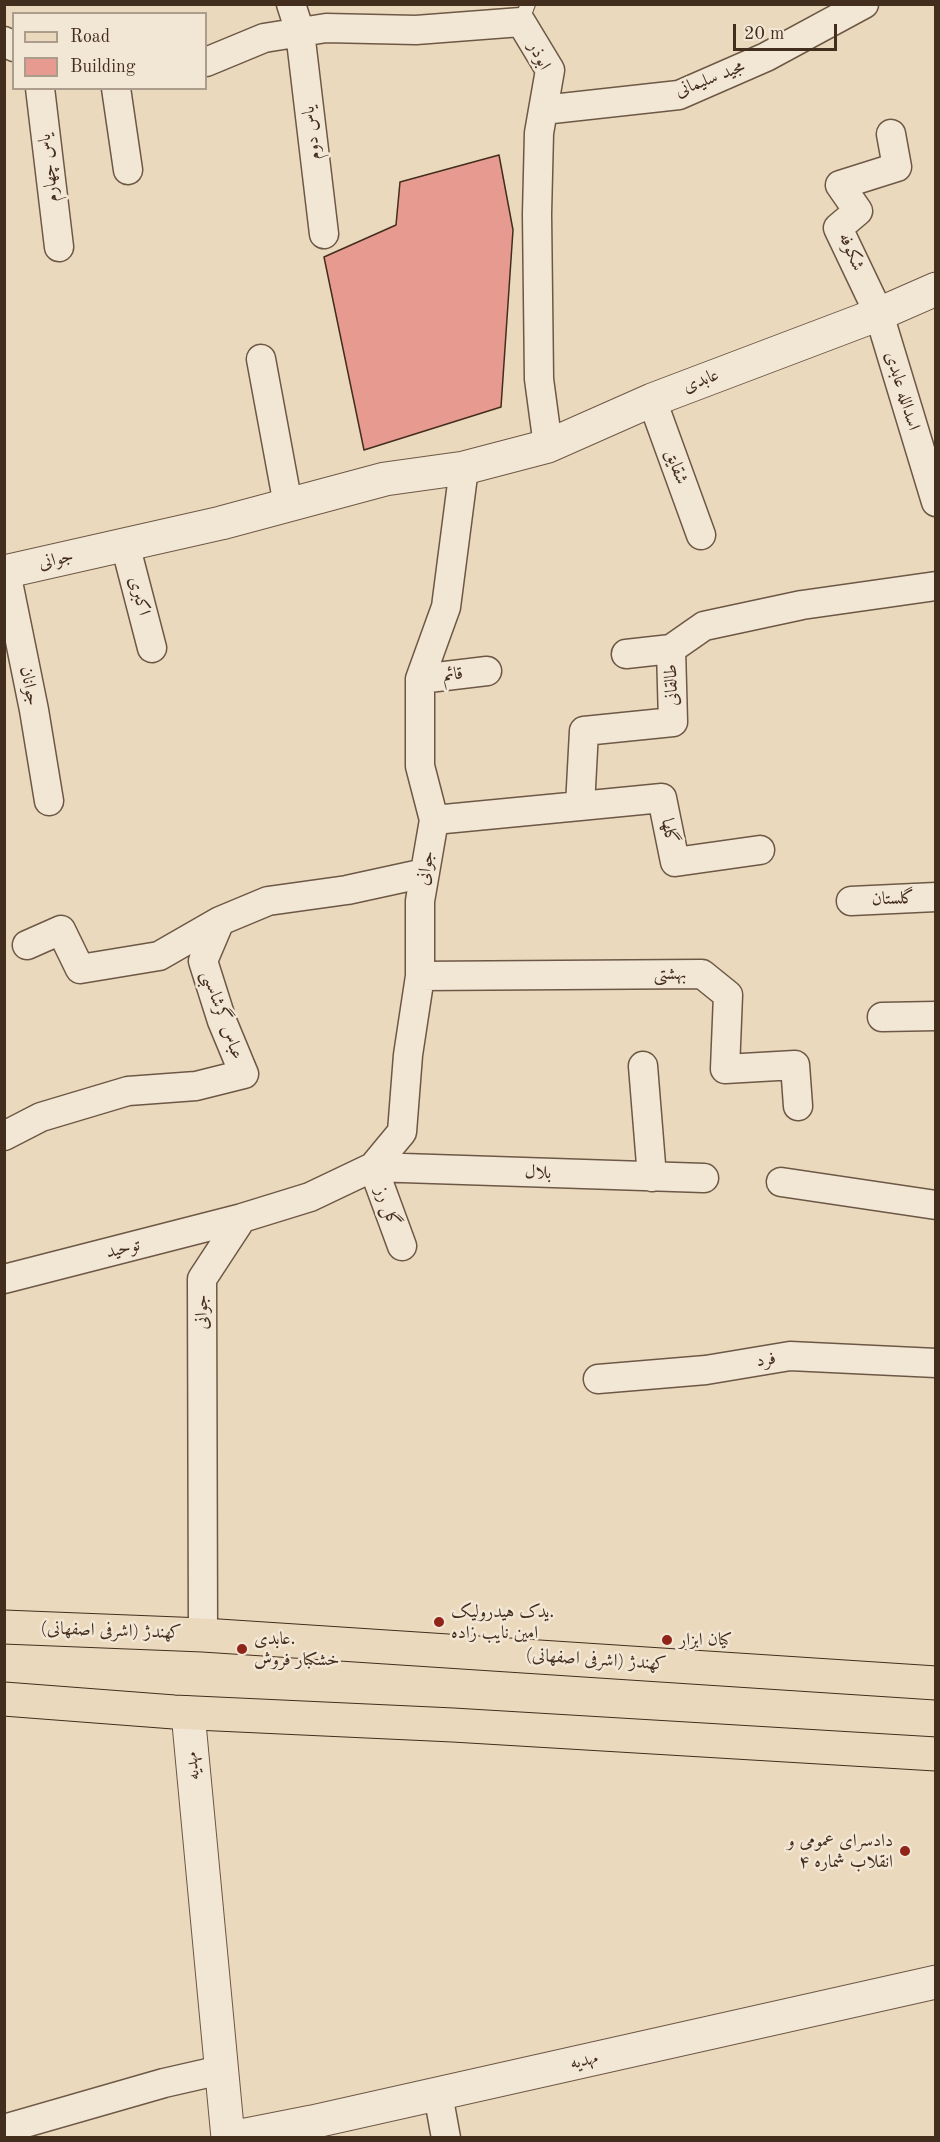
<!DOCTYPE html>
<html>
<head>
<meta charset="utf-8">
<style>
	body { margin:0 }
	#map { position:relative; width:940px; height:2142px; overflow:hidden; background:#ebd9be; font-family:"Old Standard TT",serif }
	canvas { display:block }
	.frame { position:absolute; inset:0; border:6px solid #432d1d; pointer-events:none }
	.legend { position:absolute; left:12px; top:12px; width:195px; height:78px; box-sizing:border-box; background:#f2e6d5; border:2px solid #ac9c8b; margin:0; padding:8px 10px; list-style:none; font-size:18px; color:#432d1d }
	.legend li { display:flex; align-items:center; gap:12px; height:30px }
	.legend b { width:30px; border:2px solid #ac9c8b }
	.scale { position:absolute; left:733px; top:24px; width:104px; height:27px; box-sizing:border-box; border:3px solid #432d1d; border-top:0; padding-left:8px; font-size:18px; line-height:21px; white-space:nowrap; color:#432d1d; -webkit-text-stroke:4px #f2e6d5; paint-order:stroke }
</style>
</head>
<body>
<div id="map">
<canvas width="940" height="2142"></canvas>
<div class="frame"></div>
<ul class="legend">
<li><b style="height:8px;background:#ebd9be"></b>Road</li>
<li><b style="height:16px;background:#e79b90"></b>Building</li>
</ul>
<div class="scale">20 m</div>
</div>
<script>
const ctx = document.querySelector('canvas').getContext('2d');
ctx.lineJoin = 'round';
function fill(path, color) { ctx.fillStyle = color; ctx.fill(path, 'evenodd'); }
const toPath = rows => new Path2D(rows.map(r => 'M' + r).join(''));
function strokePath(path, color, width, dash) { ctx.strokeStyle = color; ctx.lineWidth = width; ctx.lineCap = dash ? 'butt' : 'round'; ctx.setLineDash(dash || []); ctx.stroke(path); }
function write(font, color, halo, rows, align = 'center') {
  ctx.font = font + ' "Old Standard TT",Amiri,serif'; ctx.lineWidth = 5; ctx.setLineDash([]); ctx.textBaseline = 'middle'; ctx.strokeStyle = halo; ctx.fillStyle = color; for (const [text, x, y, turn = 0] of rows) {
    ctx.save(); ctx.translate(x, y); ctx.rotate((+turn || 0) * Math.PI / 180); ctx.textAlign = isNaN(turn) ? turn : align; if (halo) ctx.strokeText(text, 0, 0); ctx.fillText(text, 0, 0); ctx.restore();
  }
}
const building = toPath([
	[499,155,513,230,501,407,364,450,324,257,396,225,400,182,499,155]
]);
fill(building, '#e79b90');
strokePath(building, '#432d1d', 1.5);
const service = toPath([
	[521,22,528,4]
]);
const minor = toPath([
	[291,4,300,32,324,234],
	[4,41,14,47],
	[206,62,264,38,326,28,416,30,521,22,550,70,539,133,537,214,539,379,548,446],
	[40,88,59,247],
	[116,88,128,170],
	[543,110,679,95,766,57,864,4],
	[891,134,897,167,840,185,858,211,838,228,879,314,936,502],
	[261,359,288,505],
	[652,400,701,535],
	[125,544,152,648],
	[6,572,34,710,49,801],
	[626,654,671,649],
	[420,679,487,671],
	[580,806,662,798,675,862,760,850],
	[434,820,580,806,584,731,673,722,671,649,704,626,802,605,936,586],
	[851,901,936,897],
	[27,945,61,930,80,969,159,956,220,921],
	[420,976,702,974,728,995,725,1069,795,1065,798,1106],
	[882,1017,936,1016],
	[643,1066,652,1177],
	[4,1136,41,1117,128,1091,196,1086,244,1074,222,1021,203,961,220,921,268,901,347,890,425,873],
	[781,1182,936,1205],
	[402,1246,373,1167,704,1178],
	[4,1279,242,1218],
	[598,1379,706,1370,790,1356,936,1363],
	[203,1635,202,1279,242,1218,310,1197,373,1167,402,1132,408,1055,420,976,420,901,434,820,420,766,420,679,446,607,464,468],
	[438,2094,446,2138],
	[4,2129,164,2083,221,2070]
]);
const tertiary = toPath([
	[4,572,221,523,385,479,464,468,548,446,652,400,879,314,936,289],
	[188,1713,228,2138],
	[231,2138,312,2122,936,1982]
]);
const primary = toPath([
	[4,1627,203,1635,936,1683],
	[4,1699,174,1712,453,1725,936,1754]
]);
strokePath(service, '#6d5845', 16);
strokePath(minor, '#6d5845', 31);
strokePath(tertiary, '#6d5845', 35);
strokePath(primary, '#432d1d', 35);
strokePath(service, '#f2e6d5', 14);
strokePath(minor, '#f2e6d5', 28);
strokePath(tertiary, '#f2e6d5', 33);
strokePath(primary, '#ebd9be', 33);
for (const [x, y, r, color] of [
	[439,1622,6,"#8f2418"],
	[667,1640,6,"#8f2418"],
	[242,1649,6,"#8f2418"],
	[905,1851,6,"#8f2418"]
]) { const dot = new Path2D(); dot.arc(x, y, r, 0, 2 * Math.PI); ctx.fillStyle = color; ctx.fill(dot); strokePath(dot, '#f2e6d5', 2); }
write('18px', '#432d1d', '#f2e6d5', [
	["ابوذر",539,56,63],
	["مجید سلیمانی",710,79,-21],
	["یاس دوم",312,133,-97],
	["یاس چهارم",49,168,-97],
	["شکوفه",851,252,67],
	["عابدی",701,381,-21],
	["اسدالله عابدی",902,391,73],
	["شقایق",676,467,70],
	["جوانی",56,560,-13],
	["اکبری",139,596,75],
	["قائم",453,675,-7],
	["طالقانی",672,685,-92],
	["جوانان",29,686,79],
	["گلها",669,831,78],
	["جوانی",426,868,-80],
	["گلستان",893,899,-2],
	["بهشتی",670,974],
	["عباس گرشاسبی",222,1015,70],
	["بلال",538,1173,2],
	["گل رز",387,1207,70],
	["توحید",123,1249,-14],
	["جوانی",202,1312,-90],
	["فرد",766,1360,-9],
	["کهندژ (اشرفی اصفهانی)",111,1631,2],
	["کهندژ (اشرفی اصفهانی)",596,1660,4],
	["مهدیه",193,1766,-95],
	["مهدیه",584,2061,-13]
]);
write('18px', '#432d1d', '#f2e6d5', [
	["یدک هیدرولیک.",451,1612],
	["امین نایب زاده",451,1633],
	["عابدی.",254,1639],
	["خشکبار فروش",254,1660],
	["کیان ابزار",679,1640],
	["دادسرای عمومی و",893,1841,"right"],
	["انقلاب شماره ۴",893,1862,"right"]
], 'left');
</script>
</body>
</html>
